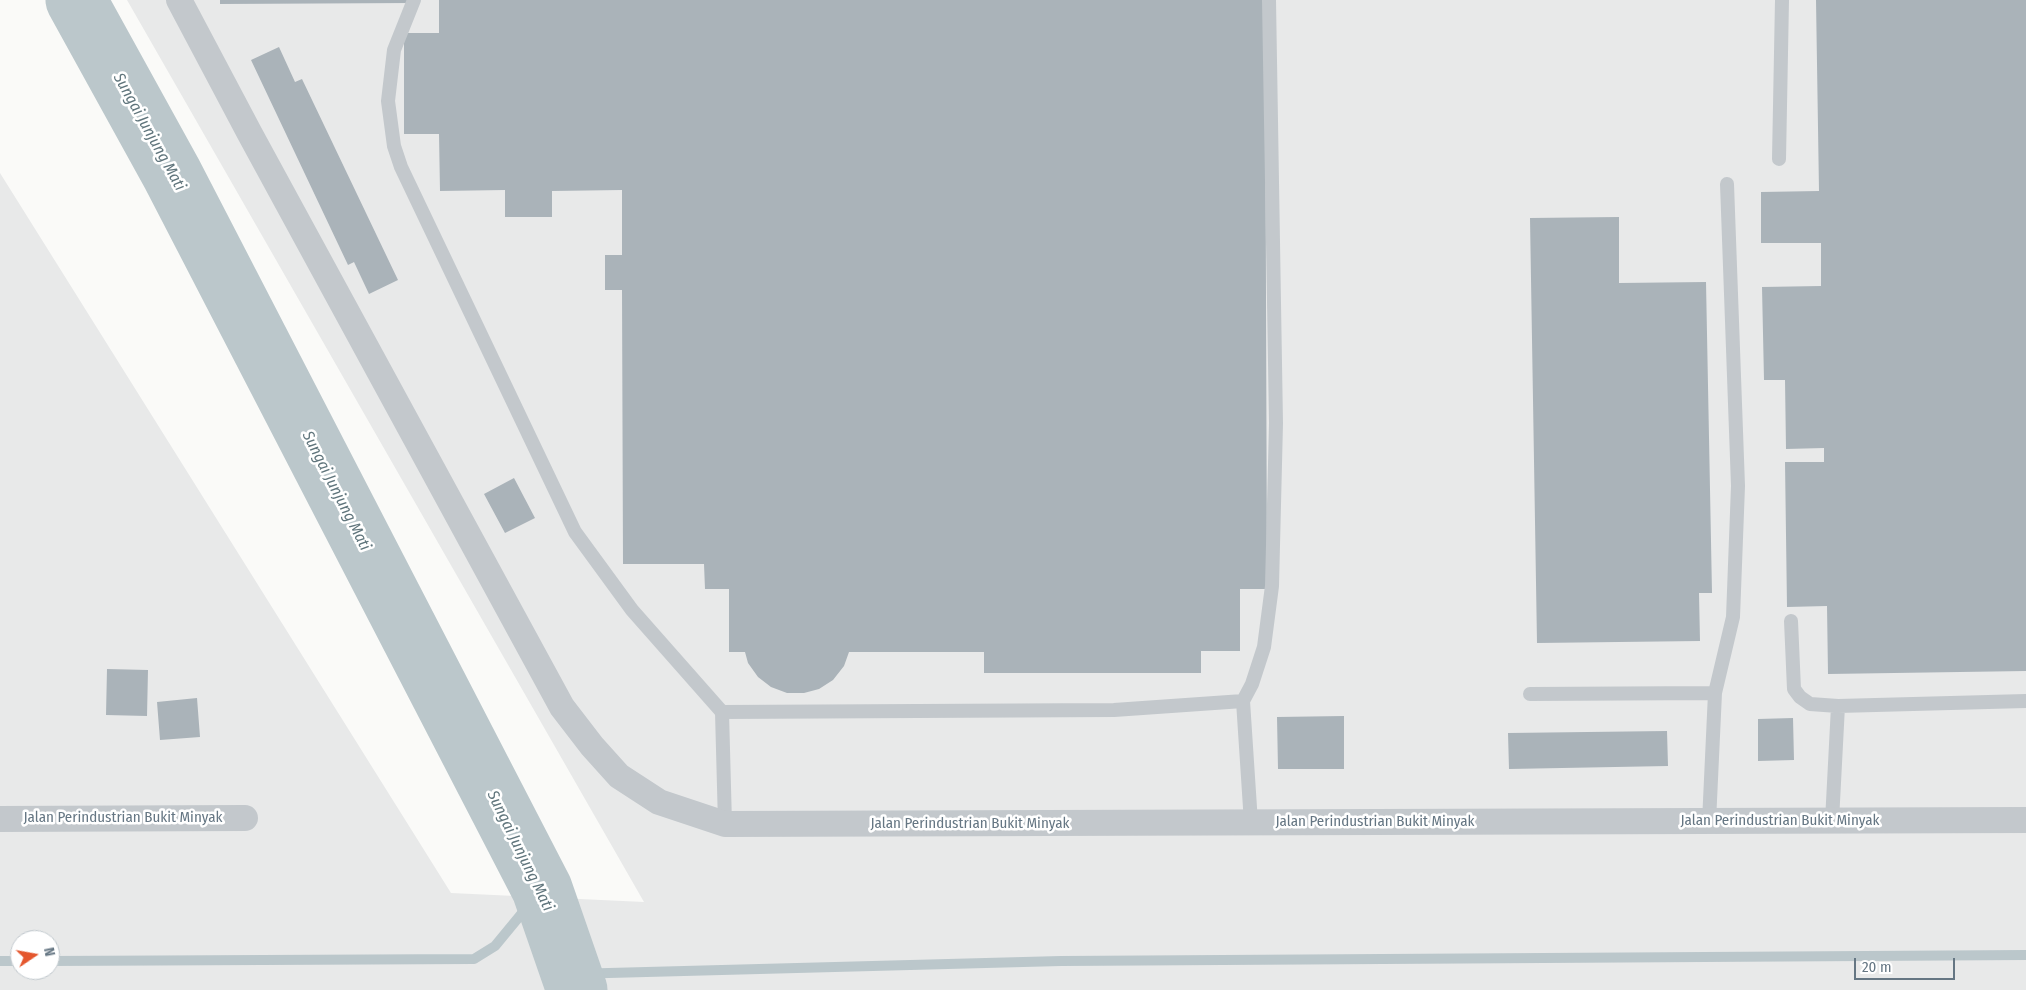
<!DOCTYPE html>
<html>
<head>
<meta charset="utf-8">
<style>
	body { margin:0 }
	#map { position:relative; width:2026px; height:990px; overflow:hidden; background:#fafaf8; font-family:"Fira Sans Condensed",sans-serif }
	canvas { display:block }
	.north { position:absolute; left:10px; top:930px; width:50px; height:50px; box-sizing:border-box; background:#fff; border:1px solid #c1c8cd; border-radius:50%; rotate:78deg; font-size:14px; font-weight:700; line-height:20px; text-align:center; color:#657683 }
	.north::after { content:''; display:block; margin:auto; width:18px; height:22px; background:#e4572e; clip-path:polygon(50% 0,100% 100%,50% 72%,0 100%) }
	.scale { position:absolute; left:1854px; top:958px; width:101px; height:22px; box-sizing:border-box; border:2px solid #657683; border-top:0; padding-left:6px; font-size:15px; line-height:18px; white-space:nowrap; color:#657683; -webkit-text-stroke:4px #fff; paint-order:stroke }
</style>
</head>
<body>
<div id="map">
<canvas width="2026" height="990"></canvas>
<div class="north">N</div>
<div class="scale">20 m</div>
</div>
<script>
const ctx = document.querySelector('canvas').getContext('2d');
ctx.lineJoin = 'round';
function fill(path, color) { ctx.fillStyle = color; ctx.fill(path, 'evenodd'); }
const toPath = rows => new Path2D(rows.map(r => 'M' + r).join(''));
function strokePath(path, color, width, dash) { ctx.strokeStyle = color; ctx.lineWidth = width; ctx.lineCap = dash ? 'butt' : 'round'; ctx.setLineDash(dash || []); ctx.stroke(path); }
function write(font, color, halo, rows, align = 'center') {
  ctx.font = font + ' "Fira Sans Condensed",sans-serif'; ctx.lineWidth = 5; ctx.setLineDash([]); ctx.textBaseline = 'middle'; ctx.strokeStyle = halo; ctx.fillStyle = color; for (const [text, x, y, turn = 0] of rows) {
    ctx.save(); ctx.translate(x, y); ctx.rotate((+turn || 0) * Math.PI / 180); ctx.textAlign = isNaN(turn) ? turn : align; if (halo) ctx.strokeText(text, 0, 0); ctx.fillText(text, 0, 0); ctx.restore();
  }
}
fill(toPath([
	[127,0,2026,0,2026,990,0,990,0,173,451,893,644,902],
	[20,940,50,940,50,970,20,970]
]), '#e8e9e9');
strokePath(toPath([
	[0,961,20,961],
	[50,961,474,959,495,946,542,889],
	[571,974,1061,961,2026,955]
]), '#bbc7cb', 10);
strokePath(toPath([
	[76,0,172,174,542,889,577,990]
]), '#bbc7cb', 61);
fill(toPath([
	[220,0,413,0,413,3,220,4],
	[439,0,1265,0,1267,589,1240,589,1240,651,1201,651,1201,673,984,673,984,652,849,652,844,666,833,680,819,689,804,693,787,693,771,687,758,677,748,663,745,652,729,652,729,589,705,589,704,564,623,564,622,290,605,290,605,255,622,255,622,190,552,191,552,217,505,217,505,190,440,191,439,134,404,134,404,33,439,33],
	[1816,0,2026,0,2026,671,1828,674,1827,606,1787,607,1785,462,1824,462,1824,448,1786,449,1785,380,1764,380,1762,287,1821,286,1821,243,1761,243,1761,192,1819,191],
	[279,47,295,82,302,79,398,280,369,294,354,262,348,265,251,60],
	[1619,217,1619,283,1706,282,1712,593,1699,593,1700,641,1537,643,1530,218],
	[514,478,535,518,505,533,484,494],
	[107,669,148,670,147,716,106,715],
	[197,698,200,737,160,740,157,702],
	[1344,716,1344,769,1278,769,1277,717],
	[1793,718,1794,760,1758,761,1758,719],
	[1667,731,1668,766,1509,769,1508,733]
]), '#aab3b9');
strokePath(toPath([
	[414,0,394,50,388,101,394,146,401,167,575,532,632,610,722,712,725,824],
	[1779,159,1782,0],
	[1791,621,1794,689,1800,697,1810,704,1838,706],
	[1530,694,1715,693],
	[1243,701,1251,823],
	[722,712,1114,710,1243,701,1252,684,1264,647,1272,586,1276,423,1269,0],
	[1832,821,1838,706,2026,701],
	[1709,822,1715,693,1733,617,1738,486,1727,184]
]), '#c3c8cc', 14);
strokePath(toPath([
	[179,0,250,134,562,707,592,746,619,776,659,802,725,824,2026,820],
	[0,819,245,818]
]), '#c3c8cc', 26);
write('15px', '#657683', '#fff', [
	["Jalan Perindustrian Bukit Minyak",123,818],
	["Jalan Perindustrian Bukit Minyak",1780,821],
	["Jalan Perindustrian Bukit Minyak",1375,822],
	["Jalan Perindustrian Bukit Minyak",970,824]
]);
write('italic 16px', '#60757c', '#fff', [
	["Sungai Junjung Mati",149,132,61],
	["Sungai Junjung Mati",336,491,63],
	["Sungai Junjung Mati",520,851,64]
]);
</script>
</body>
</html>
